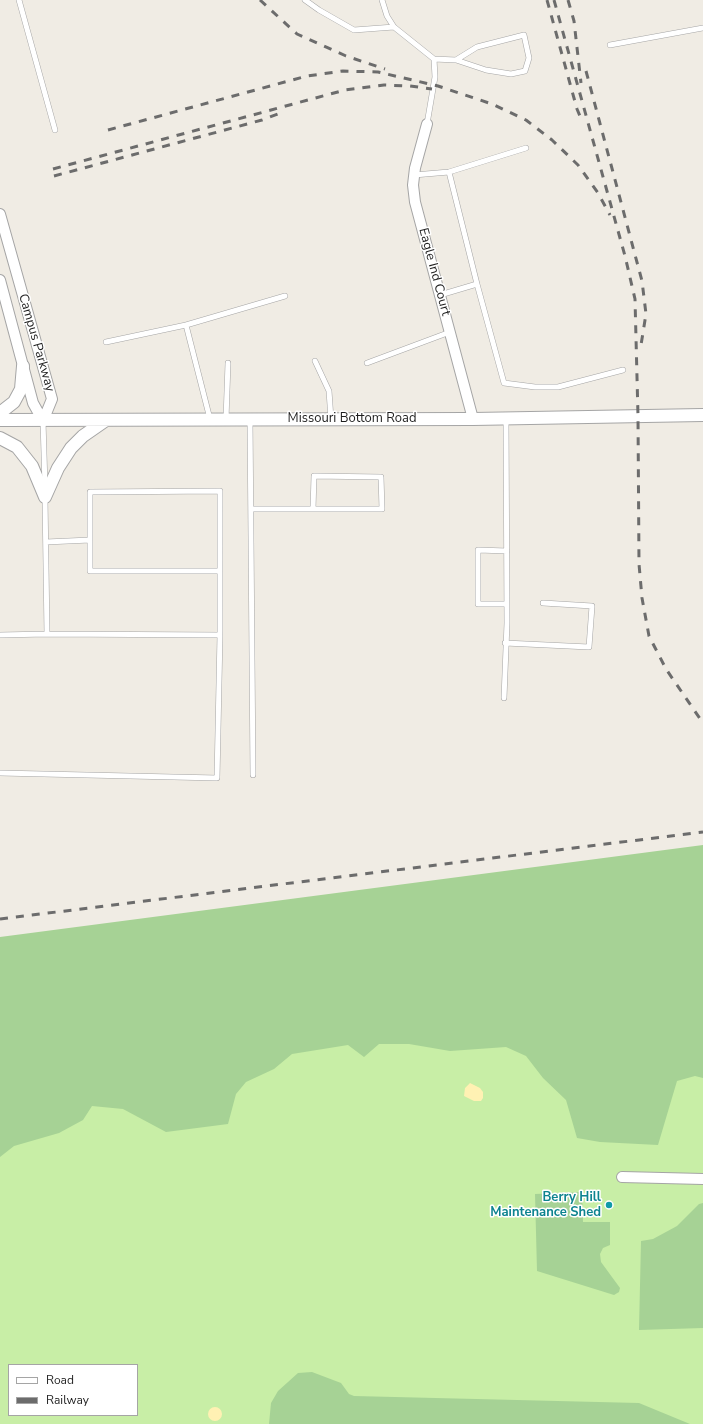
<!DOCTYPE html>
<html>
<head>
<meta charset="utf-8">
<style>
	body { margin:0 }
	#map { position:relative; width:703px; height:1424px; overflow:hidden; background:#f0ece4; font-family:"Nunito Sans",sans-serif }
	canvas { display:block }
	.legend { position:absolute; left:8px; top:1364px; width:130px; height:52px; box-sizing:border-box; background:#fff; border:1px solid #a5a5a5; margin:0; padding:5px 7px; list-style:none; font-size:12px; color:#1e1e1e }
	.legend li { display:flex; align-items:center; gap:8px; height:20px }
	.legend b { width:20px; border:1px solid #a5a5a5 }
</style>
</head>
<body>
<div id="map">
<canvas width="703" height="1424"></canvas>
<ul class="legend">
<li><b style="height:5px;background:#fff"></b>Road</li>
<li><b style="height:5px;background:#6c6c6c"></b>Railway</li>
</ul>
</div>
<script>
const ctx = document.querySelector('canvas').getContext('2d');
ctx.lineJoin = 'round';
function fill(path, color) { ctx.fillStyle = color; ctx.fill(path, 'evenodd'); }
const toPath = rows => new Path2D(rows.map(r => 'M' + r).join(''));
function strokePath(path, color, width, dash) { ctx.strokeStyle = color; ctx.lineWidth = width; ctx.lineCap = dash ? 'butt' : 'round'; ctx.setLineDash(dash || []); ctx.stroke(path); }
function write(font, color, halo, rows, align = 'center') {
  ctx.font = font + ' "Nunito Sans",sans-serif'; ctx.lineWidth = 3; ctx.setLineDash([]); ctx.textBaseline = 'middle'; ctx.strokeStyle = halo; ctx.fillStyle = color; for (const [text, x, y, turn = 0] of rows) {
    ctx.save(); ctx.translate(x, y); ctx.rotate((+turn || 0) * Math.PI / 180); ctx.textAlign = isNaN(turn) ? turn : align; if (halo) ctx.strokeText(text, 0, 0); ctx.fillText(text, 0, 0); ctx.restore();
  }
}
fill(toPath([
	[395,1026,703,1062,703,1424,0,1424,0,1099],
	[9,1365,137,1365,137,1415,9,1415]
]), '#c8eea6');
fill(toPath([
	[703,845,703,1078,695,1076,677,1081,658,1145,600,1142,577,1138,566,1100,543,1078,526,1056,506,1047,450,1051,409,1044,379,1044,364,1057,348,1045,292,1054,274,1069,246,1082,236,1094,228,1124,166,1132,123,1109,92,1106,83,1120,59,1133,14,1146,0,1157,0,937],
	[582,1192,583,1222,610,1222,610,1245,603,1248,600,1254,601,1262,620,1288,619,1292,614,1295,537,1271,535,1194],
	[703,1203,703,1328,639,1330,641,1241,653,1239,677,1226,699,1204],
	[312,1372,341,1383,349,1394,354,1396,639,1403,690,1424,269,1424,271,1403,278,1391,298,1373]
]), '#a6d295');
fill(toPath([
	[470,1083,480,1088,483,1092,483,1098,481,1101,474,1101,464,1096,465,1088],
	'208 1414a7 7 0 1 1 14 0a7 7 0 1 1-14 0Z'
]), '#fff1b3');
const service = toPath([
	[19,0,55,130],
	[305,0,319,10,354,30,394,27],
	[382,0,387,16,394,27,434,59,435,77,427,124],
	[610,45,703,28],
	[434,59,456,60,477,47,524,35,529,58,525,71,511,74,486,70,456,60],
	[414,175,449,172],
	[477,284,449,172,526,148],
	[440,295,477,284,504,383,535,387,558,387,623,370],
	[106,342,186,325],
	[315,361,329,391,331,419],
	[367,363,450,332],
	[210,419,186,325,285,296],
	[226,419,228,363],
	[250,420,253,775],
	[43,421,45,486],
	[45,498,47,634],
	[251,509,382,509,381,477,314,476,313,509],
	[46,542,90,540],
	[507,604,478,604,478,550,507,551],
	[0,635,47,634,220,635],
	[505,643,589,647,592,606,543,603],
	[504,698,507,623,506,419],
	[0,773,217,778,220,635,220,491,90,492,90,571,220,571]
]);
const minor = toPath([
	[427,124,415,168,413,185,415,202,473,419],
	[0,214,52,399,43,421],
	[0,280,33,403,43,421],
	[622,1177,703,1179]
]);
const tertiary = toPath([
	[0,413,14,402,21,389,23,366],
	[0,420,473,419,703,415],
	[0,438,17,447,32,466,45,497],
	[45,497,58,468,71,448,83,436,106,420]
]);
strokePath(service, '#a5a5a5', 6);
strokePath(minor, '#a5a5a5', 12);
strokePath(tertiary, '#a5a5a5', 14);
strokePath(service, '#fff', 5);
strokePath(minor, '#fff', 10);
strokePath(tertiary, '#fff', 12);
strokePath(toPath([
	[260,0,297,34,346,56,385,69],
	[547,0,577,109,582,121],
	[554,0,625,256,635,299,638,416,639,564,642,598,649,636,666,669,703,723],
	[568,0,574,21,581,83],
	[586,71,642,281,646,314,641,345],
	[108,130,307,76,343,71,378,72,438,86,492,104,526,120,552,140,578,165,598,193,610,215],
	[53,169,345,90,384,85,410,86,432,89],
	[54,176,262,120,283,112],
	[0,919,703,832]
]), '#6c6c6c', 3, [8, 8]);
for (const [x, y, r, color] of [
	[609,1205,4,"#0f9aa8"]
]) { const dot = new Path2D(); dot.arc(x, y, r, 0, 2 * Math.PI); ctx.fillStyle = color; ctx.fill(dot); strokePath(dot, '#fff', 1.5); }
write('13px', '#1e1e1e', '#fff', [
	["Eagle Ind Court",434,272,75],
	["Campus Parkway",36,343,74],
	["Missouri Bottom Road",352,419]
]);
write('bold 13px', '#0d838f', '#fff', [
	["Berry Hill",601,1198],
	["Maintenance Shed",601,1213]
], 'right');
</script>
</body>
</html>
